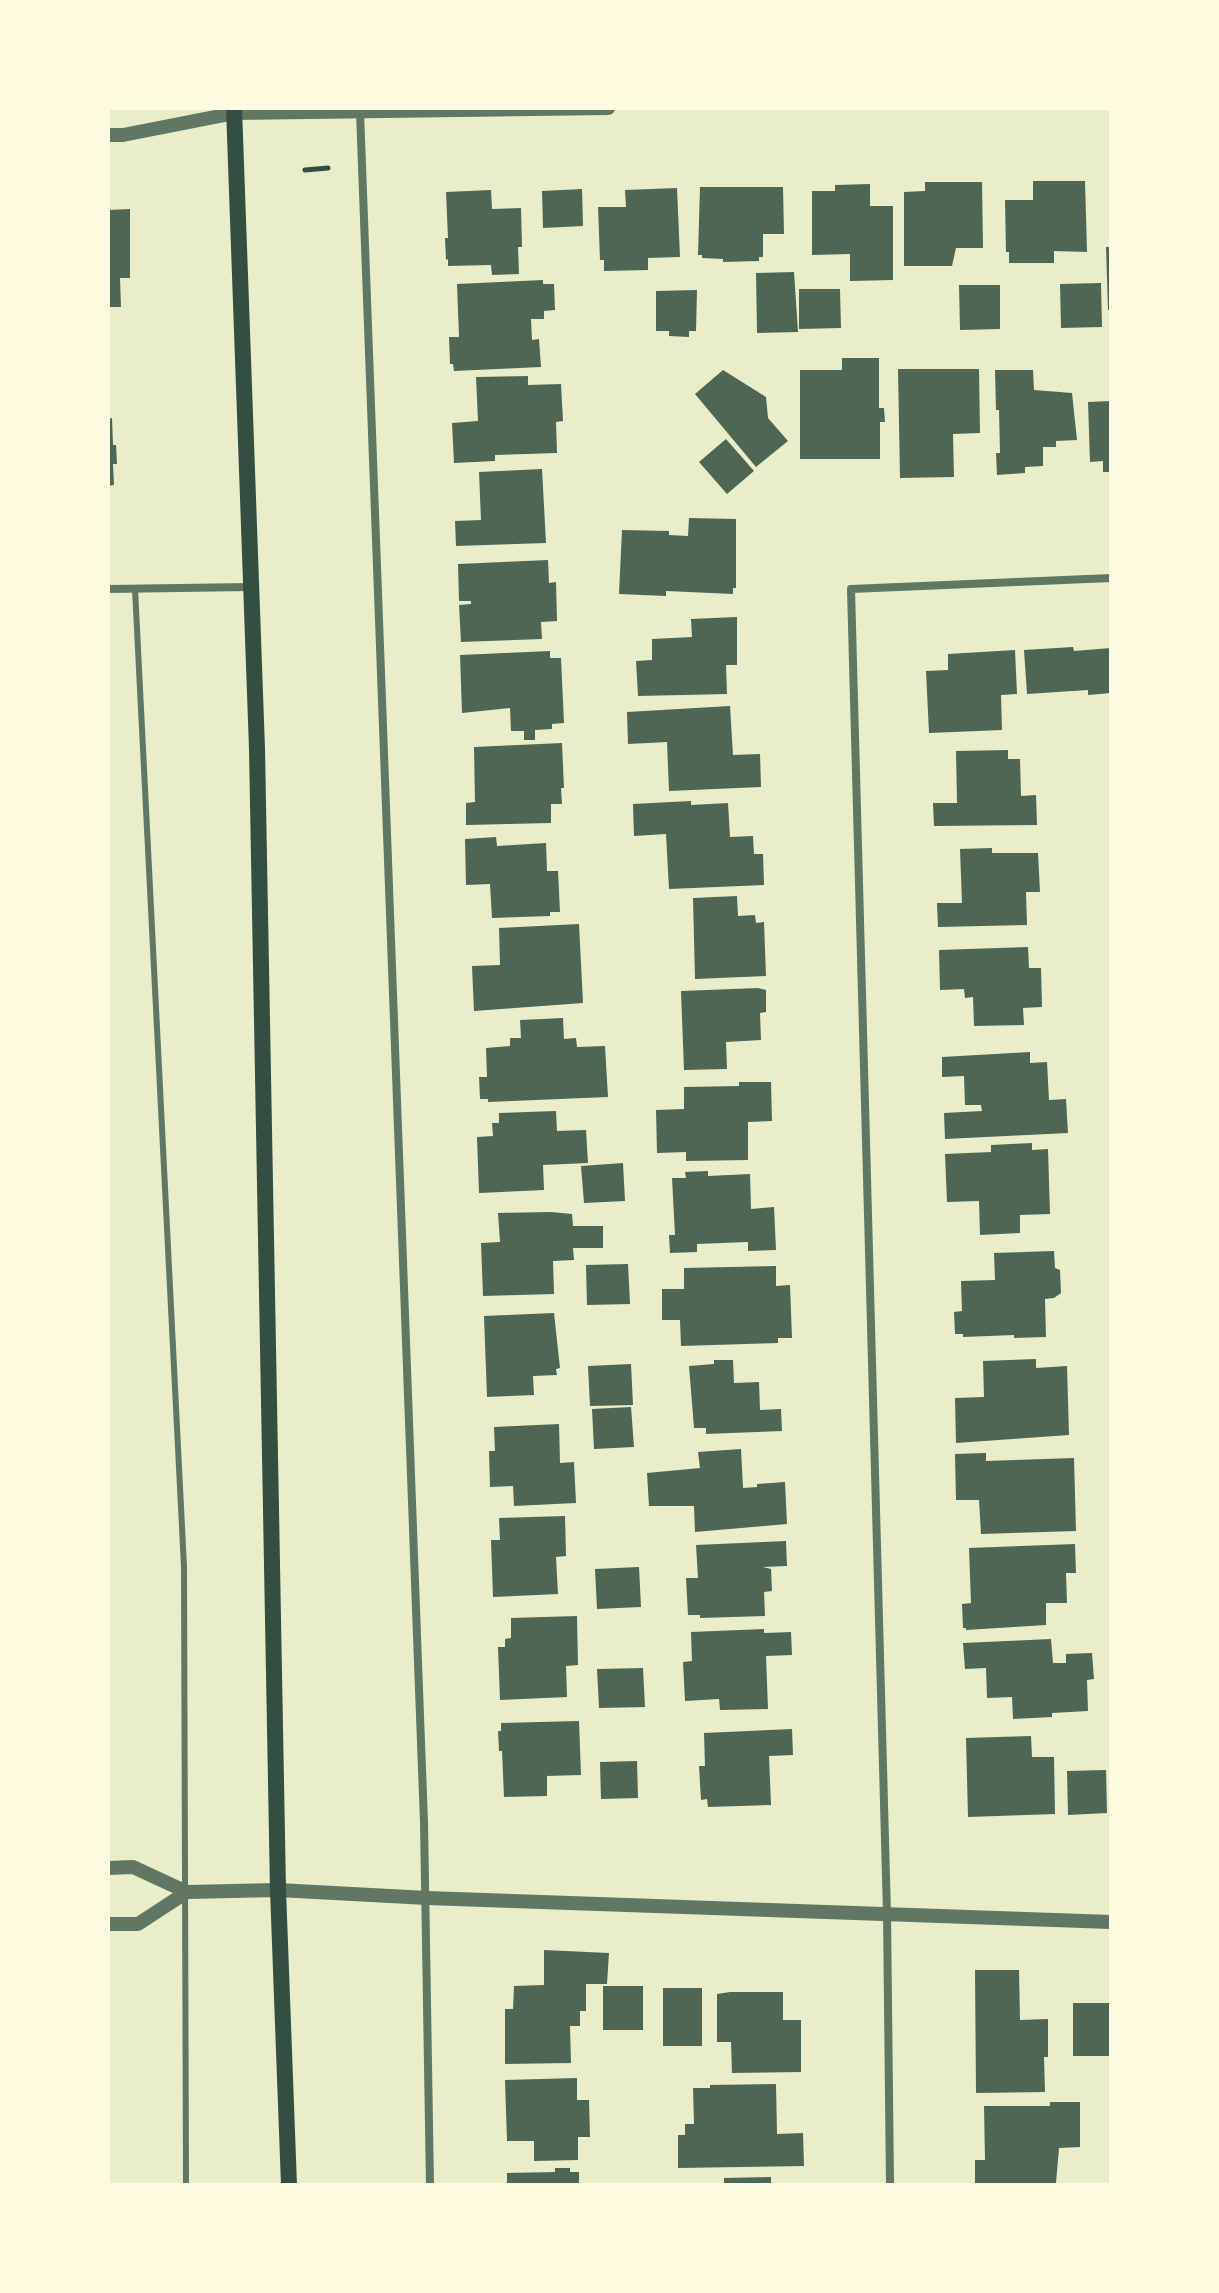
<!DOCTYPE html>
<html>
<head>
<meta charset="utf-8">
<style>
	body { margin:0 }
	#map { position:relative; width:1219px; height:2293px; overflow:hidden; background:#e9edc9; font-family:Ubuntu,sans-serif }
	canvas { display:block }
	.frame { position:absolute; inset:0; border:110px solid #fefae0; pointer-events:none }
</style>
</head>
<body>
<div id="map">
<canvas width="1219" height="2293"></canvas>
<div class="frame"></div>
</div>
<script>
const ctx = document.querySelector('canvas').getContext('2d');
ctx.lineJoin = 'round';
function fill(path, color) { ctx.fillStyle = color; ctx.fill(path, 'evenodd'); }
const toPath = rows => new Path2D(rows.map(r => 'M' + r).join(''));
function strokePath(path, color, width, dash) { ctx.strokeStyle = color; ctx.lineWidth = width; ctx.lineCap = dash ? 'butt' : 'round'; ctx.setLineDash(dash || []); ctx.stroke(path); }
fill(toPath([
	[1033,181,1085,181,1087,252,1054,251,1054,263,1009,263,1009,252,1006,252,1005,200,1033,200],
	[925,182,982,182,983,248,956,248,952,266,904,266,904,192,925,191],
	[870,184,870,206,893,206,893,280,850,281,850,254,812,255,812,191,835,191,835,185],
	[700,187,783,187,784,234,763,234,763,257,759,257,759,261,723,262,723,259,702,258,702,255,698,255],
	[677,188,680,257,648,258,648,270,604,271,604,260,600,260,598,207,626,207,625,190],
	[582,189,583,226,543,228,542,191],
	[491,190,492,209,521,208,522,247,518,247,519,274,492,275,491,265,448,266,448,259,446,260,445,238,448,238,446,192],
	[130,209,130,278,120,278,121,307,108,307,108,210],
	[1106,247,1111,247,1111,310,1108,310],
	[794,272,798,332,757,333,756,273],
	[543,280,543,284,554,284,555,310,544,311,544,319,531,319,532,340,539,339,541,367,454,371,453,364,450,364,449,337,459,337,457,284],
	[1101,283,1102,327,1061,328,1060,284],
	[959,285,1000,285,1000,329,960,330],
	[799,289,840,289,841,328,799,329],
	[697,290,696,331,689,331,689,337,669,336,669,331,656,331,656,291],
	[842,358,879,358,879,408,884,408,885,422,880,422,880,459,800,459,800,370,842,370],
	[898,369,979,369,980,433,953,434,954,477,900,478],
	[723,370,766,397,768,418,788,441,756,467,695,394],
	[995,370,1033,370,1034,390,1072,393,1077,440,1056,441,1056,447,1043,447,1043,466,1025,467,1025,473,997,475,996,453,1000,453,999,410,996,410],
	[528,376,528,385,561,384,563,421,556,422,557,453,495,455,495,461,454,463,452,423,478,421,476,377],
	[1111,401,1111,472,1103,472,1103,461,1090,462,1088,402],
	[112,418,113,445,116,445,117,464,113,464,114,485,108,486,108,419],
	[726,439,754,471,727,494,699,462],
	[542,469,546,543,456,546,455,521,481,520,479,472],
	[689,518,736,519,736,588,733,588,733,594,666,591,666,596,619,594,622,530,669,531,669,535,688,536],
	[548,560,549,583,556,582,557,621,541,622,542,639,461,642,459,605,471,604,471,601,459,601,458,564],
	[737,617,737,665,726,665,727,694,638,696,636,661,652,660,652,639,692,637,691,619],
	[1073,647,1074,651,1111,648,1111,693,1088,695,1088,690,1027,694,1024,650],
	[1015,650,1017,694,1001,695,1002,730,929,733,926,671,948,670,948,654],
	[550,651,550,658,561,658,564,723,552,724,552,729,535,730,535,740,524,740,524,731,511,731,510,708,462,713,460,655],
	[730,706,733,755,760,754,761,787,669,791,667,742,628,744,627,712],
	[562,743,564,788,561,788,562,804,551,804,551,823,466,825,466,803,475,802,474,747],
	[1008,750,1008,759,1020,759,1021,796,1036,795,1037,825,934,826,933,803,957,803,956,751],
	[691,801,691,805,728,803,730,837,753,836,754,854,763,854,764,885,669,889,666,834,634,836,633,804],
	[496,837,497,846,546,843,547,871,558,871,560,912,550,912,550,916,492,918,490,884,466,885,465,839],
	[992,848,992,853,1038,853,1040,892,1026,892,1027,925,938,927,937,903,962,903,960,849],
	[737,896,738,916,755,915,756,923,764,922,766,976,695,979,693,898],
	[579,924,583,1003,474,1011,472,966,500,965,499,928],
	[1028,947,1029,968,1041,968,1042,1007,1023,1008,1024,1025,974,1026,973,997,965,998,964,989,940,990,939,950],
	[758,988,766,990,766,1012,760,1013,761,1040,726,1042,727,1069,684,1070,681,991],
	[563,1018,564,1039,576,1038,577,1047,605,1046,608,1097,488,1102,488,1099,480,1099,479,1077,487,1077,486,1048,510,1046,510,1038,521,1038,520,1020],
	[1030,1052,1030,1063,1047,1062,1049,1100,1066,1099,1068,1133,945,1139,944,1113,982,1111,981,1105,965,1105,964,1076,942,1077,942,1057],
	[739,1082,771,1082,772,1121,748,1122,748,1160,686,1161,686,1152,657,1153,656,1110,684,1109,684,1087,739,1086],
	[556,1111,557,1131,586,1130,588,1163,543,1165,544,1190,479,1193,477,1137,493,1136,492,1123,499,1123,499,1113],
	[1032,1143,1032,1150,1048,1149,1050,1214,1020,1215,1020,1233,980,1235,979,1201,947,1202,945,1154,991,1152,991,1145],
	[623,1163,625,1201,584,1203,581,1166],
	[708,1171,708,1176,750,1174,751,1209,774,1207,776,1250,748,1251,748,1242,697,1244,697,1252,670,1253,669,1235,675,1235,672,1178,686,1178,685,1172],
	[551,1212,572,1214,573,1226,603,1226,603,1248,573,1248,574,1260,553,1261,554,1294,483,1296,481,1243,500,1242,498,1213],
	[1054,1251,1055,1268,1060,1270,1061,1293,1054,1298,1045,1299,1046,1337,1014,1338,1014,1335,963,1337,963,1334,955,1334,954,1312,962,1311,961,1281,995,1280,994,1253],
	[628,1264,630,1304,587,1305,586,1265],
	[776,1266,776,1286,790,1285,792,1338,778,1338,778,1343,681,1346,680,1320,662,1320,662,1289,684,1289,684,1268],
	[554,1313,560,1368,556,1369,557,1375,533,1376,534,1395,487,1397,484,1316],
	[1036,1359,1036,1368,1067,1366,1069,1435,956,1443,955,1398,984,1397,983,1361],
	[714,1360,733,1360,734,1383,759,1382,760,1410,781,1409,782,1431,706,1434,706,1428,694,1428,689,1366,714,1364],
	[631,1364,633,1405,590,1406,588,1366],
	[631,1407,634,1447,594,1449,592,1409],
	[559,1424,560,1463,574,1462,576,1503,514,1506,513,1486,490,1487,489,1451,495,1451,494,1427],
	[741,1449,743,1488,757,1487,757,1484,785,1482,787,1524,695,1532,694,1506,649,1506,647,1473,700,1468,698,1452],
	[986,1453,986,1461,1074,1458,1076,1531,981,1534,979,1500,956,1500,955,1454],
	[565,1516,566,1556,556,1557,558,1594,493,1597,491,1540,500,1540,499,1518],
	[786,1541,787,1566,763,1567,771,1569,772,1591,764,1592,765,1616,700,1618,700,1615,688,1615,686,1578,698,1578,696,1545],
	[1075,1544,1076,1573,1066,1573,1067,1603,1046,1603,1046,1625,966,1630,966,1628,963,1628,962,1604,971,1603,969,1548],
	[639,1567,641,1607,597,1609,595,1569],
	[577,1616,578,1665,566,1666,567,1697,500,1700,498,1647,505,1647,505,1639,511,1638,511,1618],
	[764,1629,764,1633,791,1632,792,1655,766,1656,768,1709,720,1710,719,1699,685,1701,683,1662,692,1661,691,1632],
	[1051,1639,1053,1663,1066,1663,1066,1654,1092,1653,1094,1679,1087,1680,1088,1711,1052,1713,1052,1717,1013,1719,1012,1697,987,1698,986,1668,965,1669,963,1643],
	[643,1668,645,1707,599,1708,597,1669],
	[579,1721,581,1775,547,1776,547,1796,504,1797,502,1751,499,1751,498,1731,501,1731,501,1723],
	[792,1729,793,1755,769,1756,771,1805,708,1807,707,1799,701,1800,699,1766,705,1766,704,1733],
	[1031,1736,1032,1757,1054,1757,1055,1814,968,1817,966,1738],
	[637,1761,638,1798,601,1799,600,1762],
	[1106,1770,1107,1813,1068,1815,1067,1771],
	[544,1950,609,1953,607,1984,586,1984,586,2011,580,2011,580,2026,570,2026,571,2063,505,2064,505,2009,513,2009,514,1986,544,1985],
	[975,1970,1019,1970,1020,2020,1048,2019,1048,2057,1044,2057,1045,2092,976,2093],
	[603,1986,643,1986,643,2030,603,2030],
	[663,1988,702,1988,702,2046,663,2046],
	[730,1992,783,1992,783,2020,801,2020,801,2072,732,2073,731,2042,717,2042,717,1994],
	[1073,2003,1109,2003,1109,2056,1073,2056],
	[577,2078,577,2100,589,2100,590,2137,578,2137,578,2160,534,2161,534,2141,507,2141,505,2080],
	[776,2084,777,2134,803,2133,804,2166,678,2168,678,2135,685,2135,685,2124,694,2124,693,2088,710,2088,710,2085],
	[1050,2102,1080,2102,1080,2147,1059,2148,1056,2183,975,2184,975,2160,985,2160,984,2106,1050,2106],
	[555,2168,570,2168,570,2172,579,2172,579,2185,507,2185,507,2173,555,2172],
	[771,2177,771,2185,724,2185,724,2178]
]), '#4f6655');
strokePath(toPath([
	[305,170,328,168]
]), '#344e41', 5);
strokePath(toPath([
	[135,589,184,1567,186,2185]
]), '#617663', 6);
strokePath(toPath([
	[360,112,424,1822,430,2185],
	[108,589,251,587],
	[890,2185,887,1913,851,589,1111,578]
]), '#617663', 8);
strokePath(toPath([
	[108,135,123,135,235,113,608,108],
	[108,1868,133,1867,187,1892,278,1890,427,1898,1111,1922],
	[108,1924,138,1924,187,1892]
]), '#617663', 14);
strokePath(toPath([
	[234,108,257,749,278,1890,289,2185]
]), '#344e41', 16);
</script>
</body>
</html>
